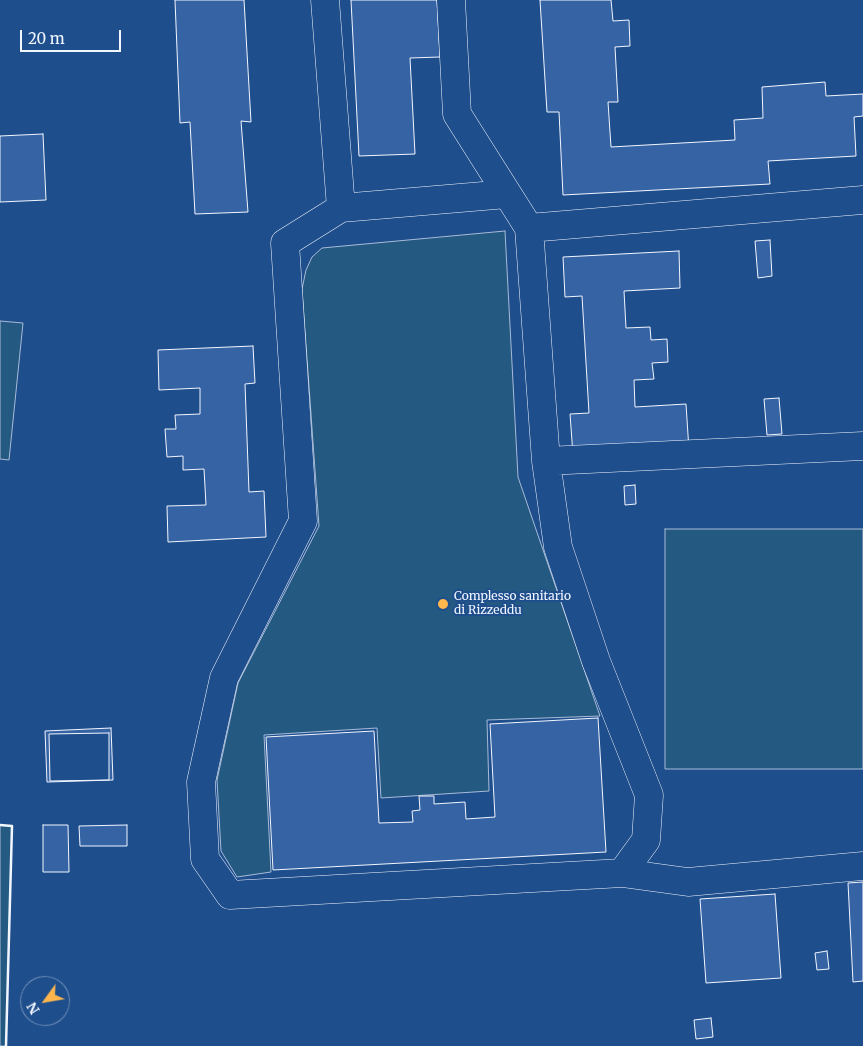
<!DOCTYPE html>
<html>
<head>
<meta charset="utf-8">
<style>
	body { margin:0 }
	#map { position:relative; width:863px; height:1046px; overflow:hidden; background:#1f4e8c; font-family:Merriweather,serif }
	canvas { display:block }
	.north { position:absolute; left:20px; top:976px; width:50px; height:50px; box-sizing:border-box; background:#1f4e8c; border:1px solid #7391ba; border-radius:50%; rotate:238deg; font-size:14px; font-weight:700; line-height:20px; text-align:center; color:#f2f6ff }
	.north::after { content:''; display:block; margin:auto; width:18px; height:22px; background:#ffb74d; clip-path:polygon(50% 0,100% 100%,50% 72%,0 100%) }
	.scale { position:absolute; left:20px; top:30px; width:101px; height:22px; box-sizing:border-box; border:2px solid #f2f6ff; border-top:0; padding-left:6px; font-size:15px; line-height:18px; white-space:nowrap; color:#f2f6ff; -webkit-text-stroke:4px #1f4e8c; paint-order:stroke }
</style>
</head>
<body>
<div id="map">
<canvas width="863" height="1046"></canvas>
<div class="north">N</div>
<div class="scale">20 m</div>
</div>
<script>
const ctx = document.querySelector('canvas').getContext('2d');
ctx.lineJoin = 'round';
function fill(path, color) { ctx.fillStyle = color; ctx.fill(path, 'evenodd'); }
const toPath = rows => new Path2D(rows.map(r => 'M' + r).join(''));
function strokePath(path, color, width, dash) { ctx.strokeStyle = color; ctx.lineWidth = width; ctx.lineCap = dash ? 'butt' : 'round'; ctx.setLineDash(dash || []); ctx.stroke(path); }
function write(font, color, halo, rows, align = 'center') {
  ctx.font = font + ' Merriweather,serif'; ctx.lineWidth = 4; ctx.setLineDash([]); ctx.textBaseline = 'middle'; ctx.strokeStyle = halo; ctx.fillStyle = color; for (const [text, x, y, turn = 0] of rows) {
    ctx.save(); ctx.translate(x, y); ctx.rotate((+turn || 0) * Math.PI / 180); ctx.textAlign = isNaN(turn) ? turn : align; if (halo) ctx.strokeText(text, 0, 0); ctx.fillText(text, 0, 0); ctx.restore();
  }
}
const green = toPath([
	[505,231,518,477,600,716,487,720,489,791,381,798,377,728,264,735,271,872,237,877,221,851,217,780,238,683,319,526,302,289,306,270,312,257,322,248,505,231],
	[0,321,23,323,9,460,0,459,0,321],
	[665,529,863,529,863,769,665,769,665,529],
	[0,825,12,826,6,1046,0,1046,0,825]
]);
fill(green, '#245a82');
strokePath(green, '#a8bbd7', 1);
const building = toPath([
	[175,0,244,0,251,122,241,121,248,212,195,214,190,122,180,123,175,0],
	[351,0,437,0,440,57,410,58,415,154,359,156,351,0],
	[540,0,611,0,613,21,629,20,630,46,615,47,618,102,608,102,611,147,735,140,734,120,763,118,762,87,825,82,826,96,863,94,863,116,854,117,856,156,768,161,770,184,563,195,559,112,547,112,540,0],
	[43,134,46,200,0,202,0,136,43,134],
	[770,240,772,276,758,278,755,241,770,240],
	[679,251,680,288,624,291,626,328,650,327,651,340,667,339,668,362,652,363,654,379,634,380,635,407,686,404,689,450,573,455,570,414,589,413,582,296,565,297,563,257,679,251],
	[253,346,255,383,245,384,249,492,264,491,266,537,168,542,167,506,206,505,204,469,183,470,183,456,167,457,165,429,176,429,175,415,200,414,200,388,159,390,158,350,253,346],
	[779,398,782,434,767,435,764,399,779,398],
	[635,485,636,504,625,505,624,486,635,485],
	[598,718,606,852,273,870,266,737,374,731,379,823,413,822,412,811,420,810,419,796,434,796,434,804,465,802,466,819,495,817,490,724,598,718],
	[111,728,113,780,47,782,45,731,111,728],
	[109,733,109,780,50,781,49,734,109,733],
	[43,825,68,825,69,872,43,872,43,825],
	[127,825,127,846,80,846,79,826,127,825],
	[863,882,863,981,853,982,848,883,863,882],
	[775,894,781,978,706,983,700,899,775,894],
	[827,951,829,969,817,970,815,953,827,951],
	[711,1018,713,1037,696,1039,694,1020,711,1018]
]);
fill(building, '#3563a3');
strokePath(building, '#f2f6ff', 1);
const minor = toPath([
	[325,0,341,208,285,243,303,521,224,678,201,782,205,859,230,895,622,873,688,882,863,866],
	[451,0,457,114,529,228,546,461,863,446],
	[341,208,507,194],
	[529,228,863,200],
	[546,461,558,547,596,661,649,795,646,840,622,873]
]);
strokePath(minor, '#f2f6ff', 29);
strokePath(minor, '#1f4e8c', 28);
strokePath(toPath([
	[0,825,12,826,6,1046]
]), '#f2f6ff', 2.5);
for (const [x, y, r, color] of [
	[443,604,6,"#ffb74d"]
]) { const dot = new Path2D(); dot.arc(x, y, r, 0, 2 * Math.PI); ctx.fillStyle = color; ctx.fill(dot); strokePath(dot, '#1f4e8c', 2); }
write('12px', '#f2f6ff', '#1f4e8c', [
	["Complesso sanitario",454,597],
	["di Rizzeddu",454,611]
], 'left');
</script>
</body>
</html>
